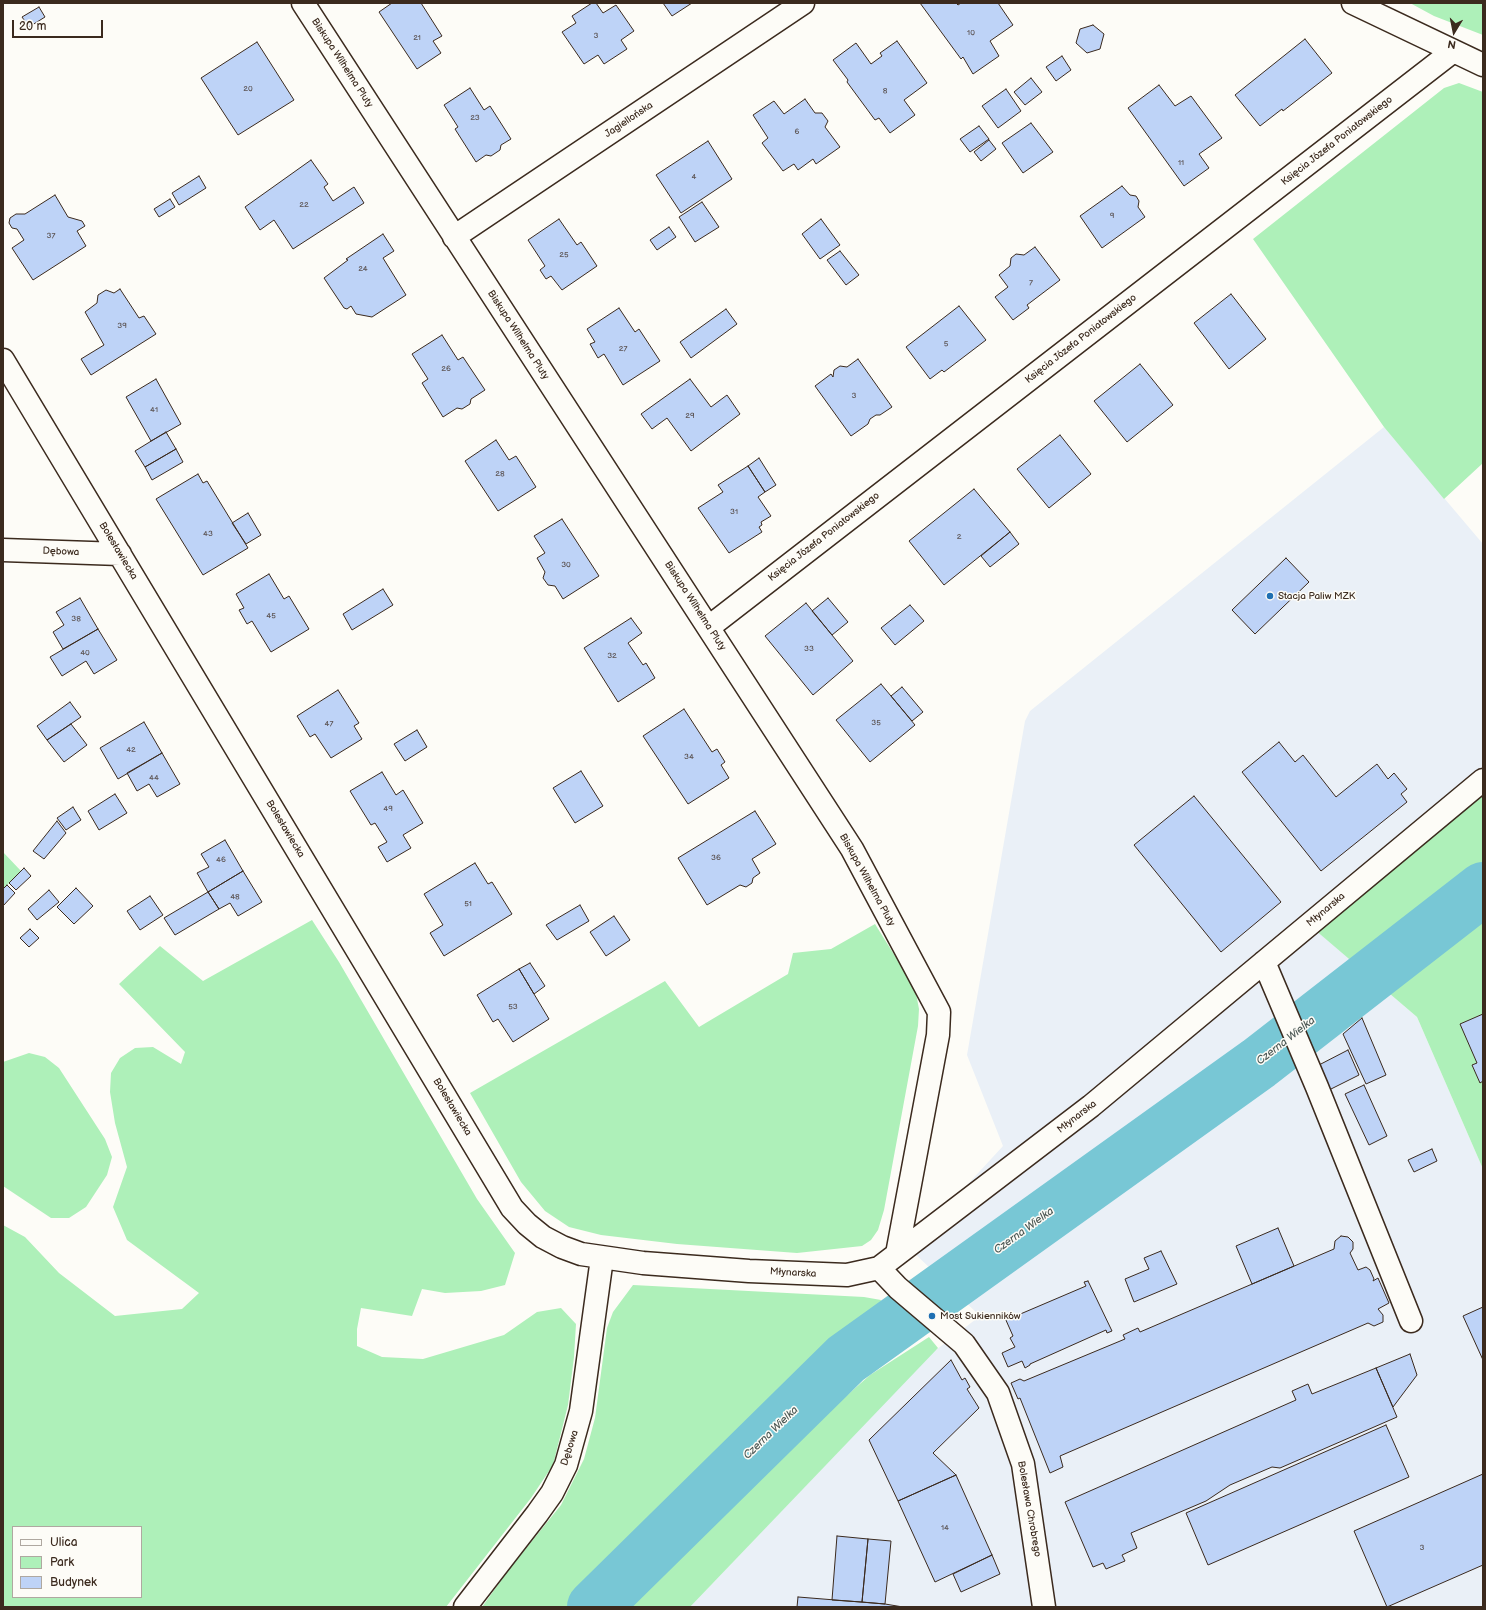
<!DOCTYPE html>
<html>
<head>
<meta charset="utf-8">
<style>
	body { margin:0 }
	#map { position:relative; width:1486px; height:1610px; overflow:hidden; background:#fdfcf7; font-family:"Balsamiq Sans",sans-serif }
	canvas { display:block }
	.frame { position:absolute; inset:0; border:4px solid #3b2a1e; pointer-events:none }
	.legend { position:absolute; left:12px; top:1526px; width:130px; height:72px; box-sizing:border-box; background:#fdfcf7; border:1px solid #afa8a0; margin:0; padding:5px 7px; list-style:none; font-size:12px; color:#3b2a1e }
	.legend li { display:flex; align-items:center; gap:8px; height:20px }
	.legend b { width:20px; border:1px solid #afa8a0 }
	.north { position:absolute; left:1434px; top:12px; width:40px; height:40px; -webkit-text-stroke:3px #fdfcf7; paint-order:stroke; rotate:190deg; font-size:11px; font-weight:700; line-height:16px; text-align:center; color:#3b2a1e }
	.north::after { content:''; display:block; margin:auto; width:14px; height:18px; background:#3b2a1e; clip-path:polygon(50% 0,100% 100%,50% 72%,0 100%) }
	.scale { position:absolute; left:12px; top:20px; width:91px; height:18px; box-sizing:border-box; border:2px solid #3b2a1e; border-top:0; padding-left:5px; font-size:12px; line-height:14px; white-space:nowrap; color:#3b2a1e; -webkit-text-stroke:3px #fdfcf7; paint-order:stroke }
</style>
</head>
<body>
<div id="map">
<canvas width="1486" height="1610"></canvas>
<div class="frame"></div>
<ul class="legend">
<li><b style="height:5px;background:#fdfcf7"></b>Ulica</li>
<li><b style="height:11px;background:#aef0b9"></b>Park</li>
<li><b style="height:11px;background:#bed3f7"></b>Budynek</li>
</ul>
<div class="north">N</div>
<div class="scale">20 m</div>
</div>
<script>
const ctx = document.querySelector('canvas').getContext('2d');
ctx.lineJoin = 'round';
function fill(path, color) { ctx.fillStyle = color; ctx.fill(path, 'evenodd'); }
const toPath = rows => new Path2D(rows.map(r => 'M' + r).join(''));
function strokePath(path, color, width, dash) { ctx.strokeStyle = color; ctx.lineWidth = width; ctx.lineCap = dash ? 'butt' : 'round'; ctx.setLineDash(dash || []); ctx.stroke(path); }
function write(font, color, halo, rows, align = 'center') {
  ctx.font = font + ' "Balsamiq Sans",sans-serif'; ctx.lineWidth = 3; ctx.setLineDash([]); ctx.textBaseline = 'middle'; ctx.strokeStyle = halo; ctx.fillStyle = color; for (const [text, x, y, turn = 0] of rows) {
    ctx.save(); ctx.translate(x, y); ctx.rotate((+turn || 0) * Math.PI / 180); ctx.textAlign = isNaN(turn) ? turn : align; if (halo) ctx.strokeText(text, 0, 0); ctx.fillText(text, 0, 0); ctx.restore();
  }
}
fill(toPath([
	[1384,427,1483,544,1483,777,1308,923,1417,1017,1483,1169,1483,1607,690,1607,932,1353,980,1316,909,1248,1003,1146,967,1055,1025,721,1030,711]
]), '#eaf0f7');
fill(toPath([
	[1410,3,1483,3,1483,35,1434,16],
	[1459,83,1483,92,1483,463,1444,499,1384,427,1253,239,1444,88],
	[1483,777,1483,1169,1417,1017,1307,923],
	[3,852,21,871,3,889],
	[312,920,339,962,477,1199,515,1253,505,1285,481,1291,445,1293,422,1289,412,1316,361,1308,357,1329,357,1346,382,1357,423,1359,504,1335,537,1312,561,1308,576,1324,574,1357,568,1405,553,1465,531,1498,446,1607,3,1607,3,1225,25,1237,59,1273,115,1316,182,1309,199,1293,127,1240,113,1207,127,1167,115,1123,110,1092,111,1073,120,1058,135,1048,153,1047,181,1064,185,1052,119,984,160,946,203,981],
	[13,1527,141,1527,141,1597,13,1597],
	[875,924,915,988,919,1009,918,1026,884,1210,878,1230,871,1240,862,1246,797,1253,677,1244,601,1235,569,1227,545,1211,521,1182,470,1093,665,981,699,1027,788,974,793,953,831,949],
	[29,1053,45,1057,59,1068,105,1139,112,1157,107,1175,86,1207,69,1218,51,1218,3,1186,3,1062],
	[633,1285,864,1297,881,1300,876,1317,801,1381,672,1503,576,1607,482,1607,507,1572,561,1505,584,1459,595,1418,607,1328,613,1312],
	[929,1337,938,1348,690,1607,620,1607,623,1602,708,1518,870,1375]
]), '#aef0b9');
strokePath(toPath([
	[594,1607,846,1359,1259,1063,1483,889]
]), '#78c7d5', 54);
const building = toPath([
	[392,3,421,3,442,36,433,41,441,53,417,69,379,12,392,3],
	[592,3,596,3,603,13,616,5,634,31,621,40,627,49,604,64,598,55,584,64,562,32,576,23,572,16,592,3],
	[663,3,692,3,672,16,663,3],
	[920,3,956,3,958,5,961,3,998,3,1013,25,990,41,999,56,973,74,963,57,961,59,920,3],
	[39,7,45,17,29,27,22,17,39,7],
	[1093,25,1104,34,1100,49,1087,53,1076,43,1080,29,1093,25],
	[1305,39,1332,73,1283,111,1282,109,1260,126,1235,95,1305,39],
	[897,41,927,83,904,100,915,115,890,133,879,118,875,120,847,82,848,80,833,60,856,43,871,64,882,56,880,53,897,41],
	[257,42,294,100,238,135,201,78,257,42],
	[1062,56,1071,70,1056,81,1046,67,1062,56],
	[1031,78,1042,92,1025,105,1014,92,1031,78],
	[1159,85,1175,106,1191,96,1222,138,1199,154,1209,168,1184,186,1128,108,1159,85],
	[470,88,484,110,490,106,511,139,501,145,500,150,491,156,486,155,476,162,455,129,458,127,444,105,470,88],
	[1006,89,1021,111,998,128,982,106,1006,89],
	[805,99,815,113,822,113,828,121,825,127,840,147,816,164,813,159,798,170,794,164,783,171,762,143,768,138,753,115,774,101,784,114,805,99],
	[1031,123,1053,152,1023,173,1002,143,1031,123],
	[979,126,989,139,970,152,960,139,979,126],
	[989,140,996,149,981,161,974,152,989,140],
	[708,141,732,179,681,213,656,175,708,141],
	[311,160,328,184,324,187,333,201,354,187,364,203,293,249,274,220,260,230,245,207,311,160],
	[199,176,206,188,179,205,172,193,199,176],
	[1122,186,1130,195,1136,196,1139,201,1138,207,1145,217,1102,248,1080,216,1122,186],
	[55,195,68,217,82,221,85,226,77,231,86,246,33,280,12,248,24,240,17,229,12,228,9,223,10,218,16,214,25,214,55,195],
	[170,199,175,207,159,217,154,209,170,199],
	[702,202,719,227,695,242,679,217,702,202],
	[559,219,577,245,581,242,597,266,562,290,551,276,546,279,540,270,545,266,528,240,559,219],
	[821,219,840,245,820,259,802,234,821,219],
	[669,227,676,237,657,250,650,240,669,227],
	[383,234,394,251,383,258,406,295,372,317,356,314,351,306,347,309,344,308,324,278,348,260,346,259,383,234],
	[1035,247,1060,280,1027,305,1029,308,1013,320,995,297,1008,287,999,275,1010,266,1011,258,1016,254,1024,255,1035,247],
	[840,251,859,275,846,285,827,260,840,251],
	[120,289,139,318,144,316,156,334,91,375,81,359,104,345,85,312,97,303,98,295,106,290,114,293,120,289],
	[1231,294,1266,339,1229,369,1194,323,1231,294],
	[959,306,986,340,944,372,942,370,930,379,906,347,959,306],
	[619,308,635,332,639,329,660,361,623,385,604,354,598,358,590,344,595,342,587,329,619,308],
	[726,309,737,324,691,358,680,342,726,309],
	[442,335,458,360,463,357,485,390,471,399,470,404,462,409,457,408,443,417,422,383,428,379,412,354,442,335],
	[858,359,892,407,880,415,876,415,870,419,868,424,851,436,815,386,831,374,833,377,834,370,840,366,847,367,858,359],
	[1140,364,1173,405,1127,442,1094,401,1140,364],
	[156,379,181,424,151,441,126,397,156,379],
	[690,379,711,407,727,395,740,414,691,451,667,418,652,429,641,414,690,379],
	[166,432,176,449,145,467,135,451,166,432],
	[1060,435,1091,474,1049,508,1017,469,1060,435],
	[496,440,509,460,516,456,536,487,498,511,465,461,496,440],
	[176,449,183,462,152,480,145,467,176,449],
	[759,458,776,485,765,492,748,466,759,458],
	[748,466,765,492,758,497,771,516,761,522,762,525,759,527,762,532,729,553,698,508,723,492,718,485,748,466],
	[198,474,203,483,207,481,248,548,203,575,156,499,198,474],
	[974,489,1010,532,944,585,909,541,974,489],
	[248,513,261,535,246,544,232,523,248,513],
	[562,519,599,576,563,599,555,586,548,585,543,578,545,572,537,558,545,553,534,536,562,519],
	[1010,532,1019,544,990,567,981,556,1010,532],
	[1286,558,1309,582,1255,634,1232,610,1286,558],
	[269,574,284,599,289,596,309,629,271,652,252,621,247,624,239,610,244,608,236,594,269,574],
	[383,589,393,605,352,630,343,614,383,589],
	[80,598,98,629,63,649,53,632,64,625,56,612,80,598],
	[828,598,848,622,832,635,812,611,828,598],
	[806,603,853,661,813,695,765,636,806,603],
	[910,605,924,621,895,645,881,628,910,605],
	[631,618,642,633,628,643,643,665,646,663,655,678,618,702,584,648,631,618],
	[98,629,117,660,94,674,86,661,62,676,50,657,98,629],
	[881,684,915,725,870,762,836,720,881,684],
	[902,687,923,712,912,721,891,696,902,687],
	[338,690,359,723,354,726,362,739,331,758,315,734,310,737,297,716,338,690],
	[70,702,81,717,47,740,37,726,70,702],
	[684,709,712,752,717,749,725,762,721,765,729,778,688,804,643,736,684,709],
	[144,722,162,753,118,779,100,748,144,722],
	[71,724,87,745,64,762,47,740,71,724],
	[417,730,427,747,405,761,394,744,417,730],
	[1279,742,1295,762,1303,755,1336,797,1377,764,1388,779,1394,773,1407,789,1401,794,1407,802,1321,871,1242,772,1279,742],
	[162,753,180,784,157,797,149,784,137,791,127,773,162,753],
	[581,771,603,806,575,823,553,788,581,771],
	[382,772,396,795,403,790,423,823,403,835,411,848,387,862,378,847,387,842,375,823,371,825,350,791,382,772],
	[115,794,127,813,99,830,88,811,115,794],
	[1194,796,1281,902,1221,952,1134,845,1194,796],
	[73,807,81,820,66,830,57,818,73,807],
	[755,811,776,844,752,859,760,873,753,878,752,883,746,887,740,885,707,905,678,858,755,811],
	[57,821,66,833,44,859,33,851,57,821],
	[225,840,243,871,208,892,197,873,209,867,201,854,225,840],
	[475,863,488,884,492,882,512,914,444,956,430,933,443,925,424,894,475,863],
	[24,868,31,876,16,890,9,883,24,868],
	[243,871,262,902,238,916,230,903,219,909,208,892,243,871],
	[7,885,15,893,3,906,3,889,7,885],
	[76,888,93,906,74,924,57,907,76,888],
	[49,890,59,902,37,920,28,909,49,890],
	[208,892,219,909,175,935,164,918,208,892],
	[150,896,163,915,140,930,127,911,150,896],
	[580,905,589,921,557,940,546,925,580,905],
	[614,916,630,940,606,956,590,932,614,916],
	[30,929,39,938,29,947,20,938,30,929],
	[530,963,545,986,534,994,519,969,530,963],
	[519,969,549,1019,513,1042,498,1019,493,1022,477,995,519,969],
	[1483,1014,1483,1081,1480,1083,1472,1065,1477,1063,1460,1024,1483,1014],
	[1362,1018,1386,1075,1366,1084,1343,1034,1362,1018],
	[1348,1050,1359,1075,1329,1090,1317,1066,1348,1050],
	[1364,1085,1387,1136,1369,1145,1345,1094,1364,1085],
	[1432,1149,1437,1161,1414,1172,1408,1160,1432,1149],
	[1278,1228,1294,1266,1252,1284,1236,1246,1278,1228],
	[1341,1236,1348,1237,1353,1242,1353,1249,1350,1253,1358,1270,1366,1267,1370,1270,1374,1279,1373,1281,1378,1278,1389,1303,1378,1309,1383,1315,1383,1322,1374,1326,1368,1323,1060,1456,1063,1467,1050,1473,1020,1398,1018,1399,1011,1383,1020,1379,1024,1381,1125,1339,1123,1335,1138,1328,1140,1332,1334,1249,1335,1241,1341,1236],
	[1161,1251,1177,1284,1134,1302,1125,1279,1149,1269,1144,1258,1161,1251],
	[1088,1281,1112,1331,1107,1333,1106,1330,1030,1364,1030,1365,1025,1368,1022,1361,1008,1367,1002,1353,1015,1347,1010,1338,1013,1336,1005,1318,1010,1315,1011,1318,1086,1286,1084,1282,1088,1281],
	[1483,1307,1483,1360,1463,1316,1483,1307],
	[1410,1354,1417,1375,1393,1407,1376,1368,1410,1354],
	[951,1360,962,1380,965,1378,970,1387,967,1389,979,1408,933,1453,956,1475,898,1501,869,1440,951,1360],
	[1376,1368,1397,1417,1280,1468,1272,1467,1230,1485,1206,1501,1131,1533,1137,1548,1122,1555,1125,1561,1106,1569,1103,1563,1093,1567,1065,1502,1296,1400,1292,1391,1308,1384,1312,1394,1376,1368],
	[1386,1425,1409,1477,1208,1565,1186,1513,1386,1425],
	[1483,1474,1483,1565,1387,1607,1354,1531,1483,1474],
	[956,1475,992,1555,935,1582,898,1501,956,1475],
	[837,1536,868,1539,862,1602,832,1600,837,1536],
	[868,1539,891,1541,885,1604,862,1602,868,1539],
	[992,1555,1000,1574,961,1592,953,1574,992,1555],
	[798,1597,885,1604,903,1607,797,1607,798,1597]
]);
fill(building, '#bed3f7');
strokePath(building, '#3b2a1e', 1);
const minor = toPath([
	[303,3,852,849,939,1012,938,1035,897,1254],
	[1353,3,1483,65],
	[454,237,803,3],
	[3,360,512,1208,527,1224,543,1237,562,1247,581,1254,643,1263,749,1271,847,1275,879,1268,1091,1106,1483,780],
	[3,550,120,554],
	[709,627,1452,52],
	[1264,962,1317,1087,1411,1321],
	[879,1268,898,1288,964,1344,998,1393,1023,1464,1044,1607],
	[465,1607,537,1514,552,1493,566,1465,581,1411,602,1258]
]);
strokePath(minor, '#3b2a1e', 25);
strokePath(minor, '#fdfcf7', 22);
for (const [x, y, r, color] of [
	[1270,596,4,"#1f6fb2"],
	[932,1316,4,"#1f6fb2"]
]) { const dot = new Path2D(); dot.arc(x, y, r, 0, 2 * Math.PI); ctx.fillStyle = color; ctx.fill(dot); strokePath(dot, '#fdfcf7', 1.5); }
write('8px', '#5c5454', null, [
	["10",971,33],
	["3",596,36],
	["21",417,38],
	["20",248,89],
	["8",885,91],
	["23",475,118],
	["6",797,132],
	["11",1181,163],
	["4",694,177],
	["22",304,205],
	["9",1112,216],
	["37",51,236],
	["25",564,255],
	["24",363,269],
	["7",1031,283],
	["39",122,326],
	["5",946,344],
	["27",623,349],
	["26",446,369],
	["3",854,396],
	["41",154,410],
	["29",690,416],
	["28",500,474],
	["31",734,512],
	["43",208,534],
	["2",959,537],
	["30",566,565],
	["45",271,616],
	["38",76,619],
	["33",809,649],
	["40",85,653],
	["32",612,656],
	["35",876,723],
	["47",329,724],
	["42",131,750],
	["34",689,757],
	["44",154,778],
	["49",388,809],
	["36",716,858],
	["46",221,860],
	["48",235,897],
	["51",468,904],
	["53",513,1007],
	["14",945,1528],
	["3",1422,1548]
]);
write('10px', '#3b2a1e', '#fdfcf7', [
	["Biskupa Wilhelma Pluty",342,63,57],
	["Jagiellońska",629,120,-34],
	["Księcia Józefa Poniatowskiego",1337,141,-38],
	["Biskupa Wilhelma Pluty",518,335,57],
	["Księcia Józefa Poniatowskiego",1081,339,-38],
	["Księcia Józefa Poniatowskiego",824,537,-38],
	["Bolesławiecka",118,551,59],
	["Dębowa",61,552,2],
	["Biskupa Wilhelma Pluty",695,606,57],
	["Bolesławiecka",285,829,59],
	["Biskupa Wilhelma Pluty",867,880,61],
	["Młynarska",1326,910,-40],
	["Bolesławiecka",452,1107,59],
	["Młynarska",1077,1117,-38],
	["Młynarska",793,1273,3],
	["Dębowa",570,1448,-72],
	["Bolesława Chrobrego",1029,1509,80]
]);
write('10px', '#3b2a1e', '#fdfcf7', [
	["Stacja Paliw MZK",1278,596],
	["Most Sukienników",940,1316]
], 'left');
write('italic 11px', '#4d5955', '#fdfcf7', [
	["Czerna Wielka",1286,1041,-38],
	["Czerna Wielka",1024,1231,-36],
	["Czerna Wielka",771,1433,-44]
]);
</script>
</body>
</html>
